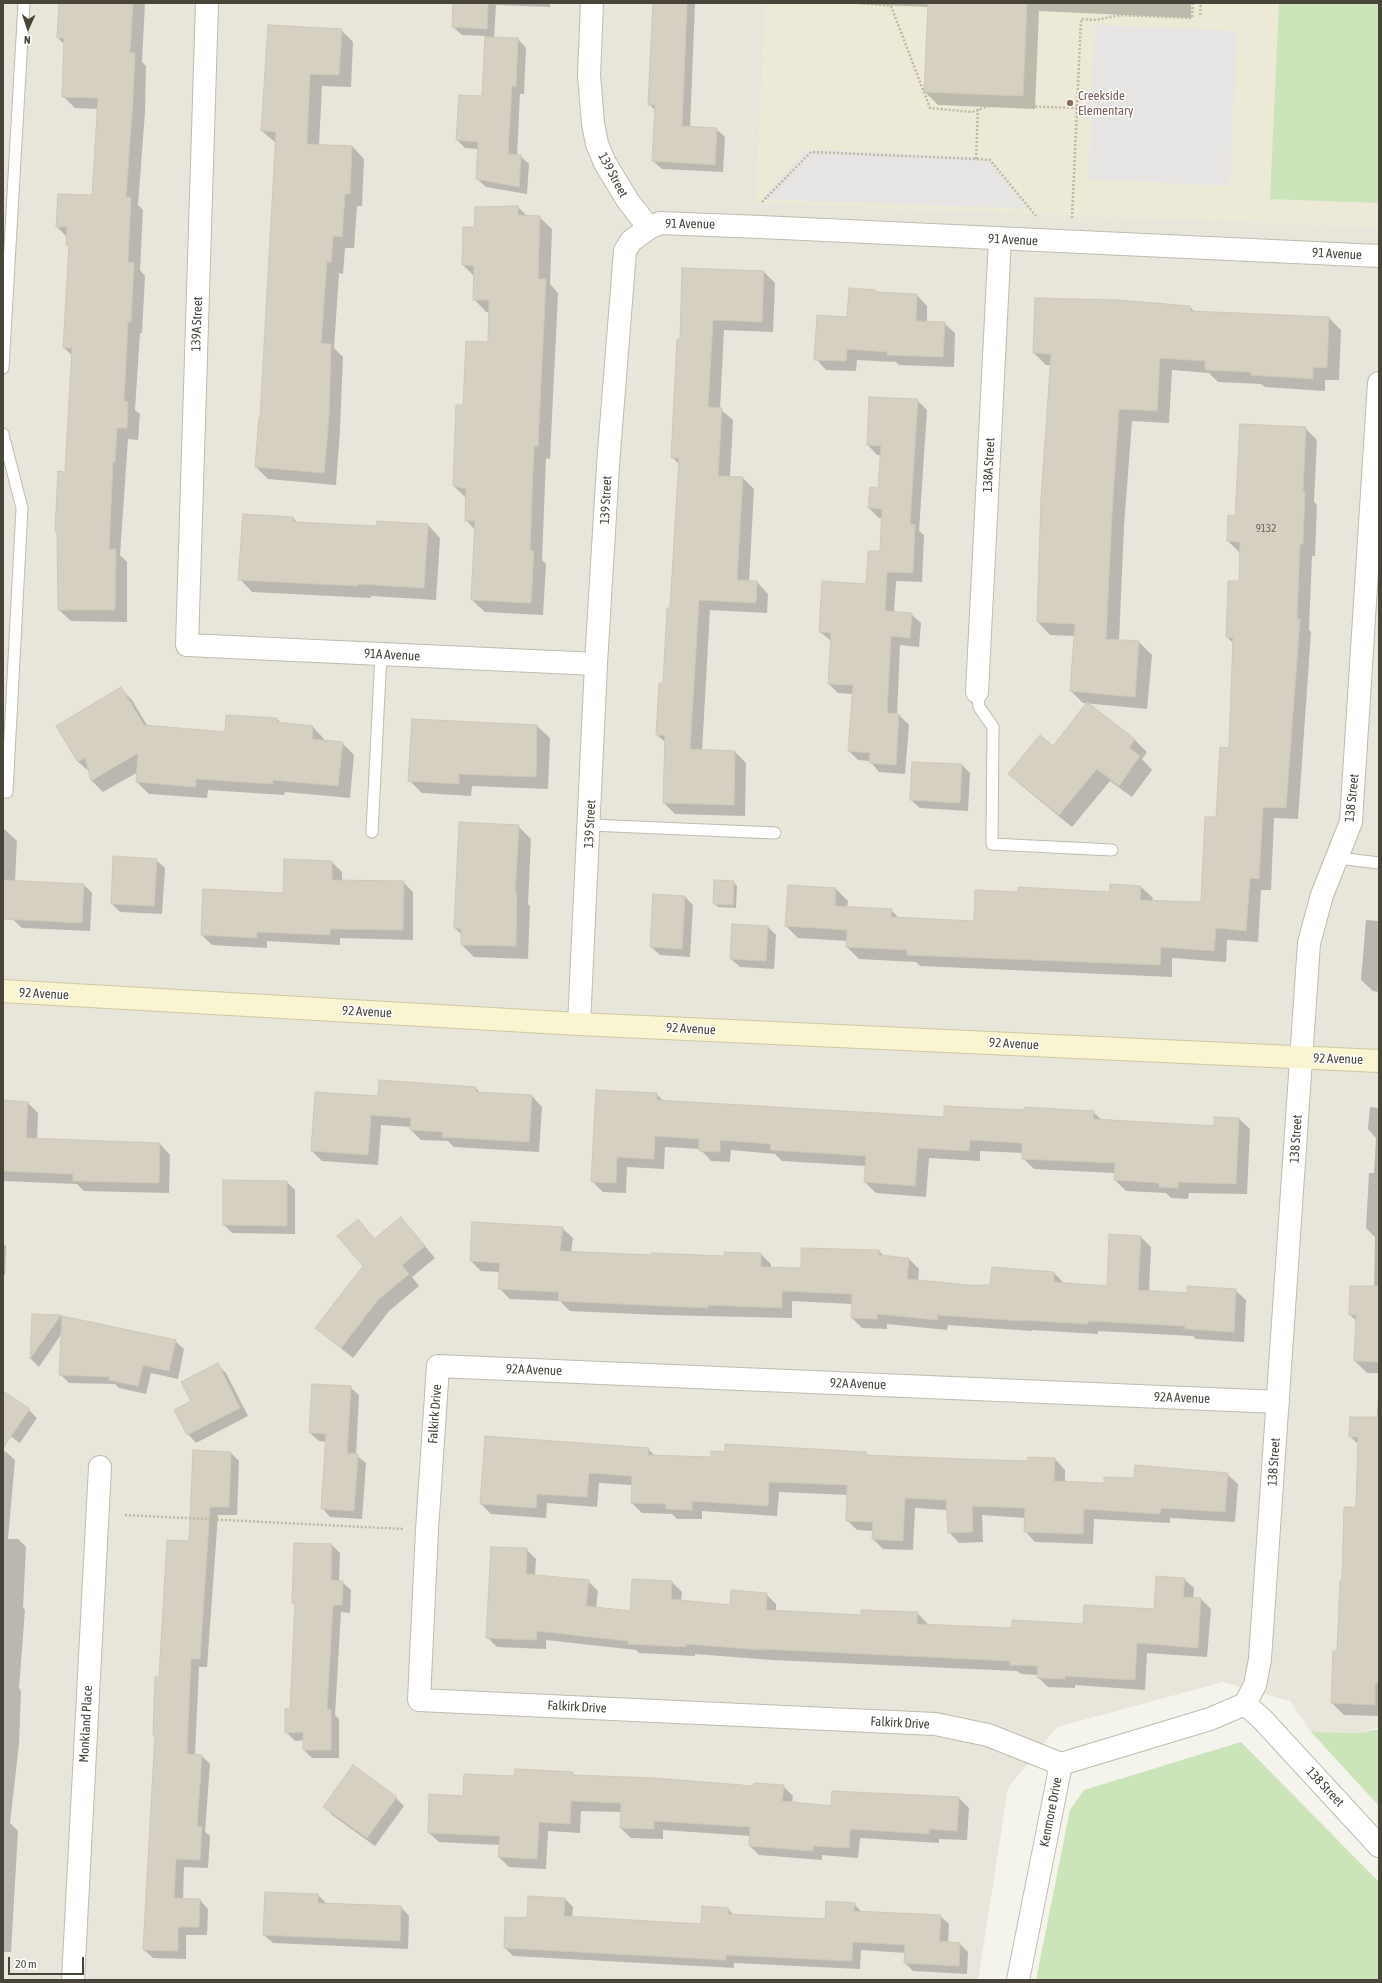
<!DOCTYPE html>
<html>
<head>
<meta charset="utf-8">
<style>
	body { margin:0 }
	#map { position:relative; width:1382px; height:1983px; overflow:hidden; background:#f4f3ec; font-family:"Asap Condensed",sans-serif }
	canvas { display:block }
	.frame { position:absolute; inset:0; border:4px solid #48443a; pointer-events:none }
	.north { position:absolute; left:8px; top:8px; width:40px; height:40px; -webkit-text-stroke:3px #fff; paint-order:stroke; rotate:183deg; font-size:11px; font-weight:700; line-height:16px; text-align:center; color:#48443a }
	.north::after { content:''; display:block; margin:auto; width:14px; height:18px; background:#48443a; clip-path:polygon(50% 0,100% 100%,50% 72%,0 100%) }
	.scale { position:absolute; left:8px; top:1957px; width:76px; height:18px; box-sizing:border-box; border:2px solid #48443a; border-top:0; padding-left:5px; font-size:12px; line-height:14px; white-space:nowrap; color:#48443a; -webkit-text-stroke:3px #fff; paint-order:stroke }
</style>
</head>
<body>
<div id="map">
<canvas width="1382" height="1983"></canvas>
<div class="frame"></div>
<div class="north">N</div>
<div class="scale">20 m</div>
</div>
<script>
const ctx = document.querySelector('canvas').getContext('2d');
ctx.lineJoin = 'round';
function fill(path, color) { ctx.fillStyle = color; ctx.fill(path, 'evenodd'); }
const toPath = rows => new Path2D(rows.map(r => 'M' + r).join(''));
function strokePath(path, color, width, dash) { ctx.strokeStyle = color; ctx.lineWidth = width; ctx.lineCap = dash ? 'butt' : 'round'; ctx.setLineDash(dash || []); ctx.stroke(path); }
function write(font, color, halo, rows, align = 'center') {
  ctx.font = font + ' "Asap Condensed",sans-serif'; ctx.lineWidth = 3; ctx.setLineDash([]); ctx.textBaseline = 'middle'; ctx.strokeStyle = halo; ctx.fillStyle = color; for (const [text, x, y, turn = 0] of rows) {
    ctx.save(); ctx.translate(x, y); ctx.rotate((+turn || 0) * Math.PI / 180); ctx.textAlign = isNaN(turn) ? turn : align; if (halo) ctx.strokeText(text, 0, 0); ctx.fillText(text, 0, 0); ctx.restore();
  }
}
fill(toPath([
	[3,3,766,3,756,203,1379,227,1379,1727,1359,1733,1311,1732,1290,1701,1223,1682,1057,1727,1008,1788,978,1980,3,1980]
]), '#e8e5db');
fill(toPath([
	[766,3,1379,3,1379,227,756,203]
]), '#ece9d7');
fill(toPath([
	[1279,3,1379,3,1379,203,1270,199],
	[1379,1729,1379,1806,1311,1732,1359,1733],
	[1241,1742,1379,1882,1379,1980,1036,1980,1070,1810,1084,1790]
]), '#cbe4b9');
fill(toPath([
	[1095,25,1237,31,1230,186,1088,179],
	[806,149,985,157,1031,209,762,199]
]), '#e7e5e3');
fill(toPath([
	[60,3,145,3,142,62,146,66,145,112,138,205,143,210,140,270,145,276,142,333,140,333,135,410,140,414,138,440,128,439,120,555,127,562,127,622,71,621,59,610,73,356,64,348,70,247,67,245,67,237,57,227,93,196,98,109,75,108,63,96,64,44,58,38],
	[454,3,550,3,550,7,496,5,494,38,518,39,526,48,524,94,520,94,517,156,520,156,529,164,527,194,486,187,477,179,479,149,465,148,457,140,483,97,486,36,462,35,453,27],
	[660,3,695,3,690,128,716,129,725,137,723,172,662,169,653,161,656,111,649,104],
	[830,3,1191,3,1191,18,1039,11,1035,109,938,105,925,92,929,7],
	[341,30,353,42,351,87,322,86,319,145,352,146,364,159,362,206,357,206,354,248,345,248,343,274,339,273,334,348,343,357,340,430,336,485,268,479,256,467,261,419,276,143,262,131],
	[518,207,527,216,539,217,552,229,550,284,558,293,550,459,546,458,542,560,546,564,543,615,485,612,472,600,475,530,466,520,467,499,454,486,464,406,489,343,490,312,486,312,474,299,474,276,463,265,475,228],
	[764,272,775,283,773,332,724,330,720,409,733,420,730,477,743,478,754,489,749,582,757,582,768,594,767,613,710,610,702,751,735,752,746,763,745,816,675,814,664,803,666,743,657,735,664,684,671,609,679,464,672,457,681,340],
	[874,291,877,293,917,295,927,306,927,322,944,323,955,333,954,367,899,365,896,362,857,360,856,371,826,370,816,359],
	[1190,307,1195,312,1329,318,1341,330,1339,380,1325,380,1325,391,1265,387,1261,384,1218,382,1209,373,1172,370,1169,423,1132,421,1124,527,1119,641,1139,642,1152,655,1147,709,1083,703,1071,691,1075,636,1050,635,1038,622,1042,499,1051,365,1046,365,1034,353],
	[917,400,927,410,919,531,924,535,922,582,896,581,894,612,911,614,921,623,919,647,900,645,897,715,899,715,909,725,905,774,879,772,870,761,858,760,849,751,853,694,838,693,829,684,831,641,820,632,867,585,881,552,882,518,879,518,869,508,870,488,879,489,882,455,877,455,868,445],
	[1305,428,1317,440,1314,502,1317,505,1315,556,1312,556,1309,630,1311,632,1298,819,1274,818,1271,890,1261,890,1258,942,1227,940,1226,962,1172,958,1172,977,920,966,916,962,859,959,847,947,847,941,798,938,786,926,789,886,836,889,848,901,847,908,891,910,900,919,975,923,1019,893,1110,893,1141,887,1153,898,1152,901,1202,903,1230,749,1234,644,1227,637,1240,582,1240,553,1228,541,1236,517],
	[293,518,298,523,377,527,428,525,440,538,436,600,371,596,371,598,252,592,240,579],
	[121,689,132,700,148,727,226,733,277,719,282,724,313,727,324,739,324,742,342,743,354,755,350,798,285,792,284,795,208,790,207,798,149,794,137,782,138,772,103,792,92,781,90,772,77,761],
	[90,755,79,761,79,758],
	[537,726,550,738,548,789,472,786,471,796,422,793,409,780],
	[1135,740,1147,752,1142,759,1152,770,1132,797,1110,781,1072,827,1022,786,1010,774,1054,748],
	[962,765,970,773,968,811,920,808,911,800],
	[518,826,531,839,528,904,530,906,528,959,474,957,462,945,462,935,455,928],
	[3,828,17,841,15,881,84,885,92,893,90,931,22,928,3,910],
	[156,860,165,868,162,914,120,912,112,904],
	[332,862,342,872,342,881,403,882,413,892,413,940,340,938,340,945,267,941,267,948,212,945,202,935,284,894],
	[733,882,737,886,736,908,718,907,714,903],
	[685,897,693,905,690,957,660,955,651,947],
	[1366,920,1379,921,1379,992,1373,991,1361,980],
	[768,927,776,935,774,969,740,967,731,959],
	[476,1088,480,1093,532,1096,542,1107,539,1152,454,1147,448,1141,421,1140,411,1130,411,1127,381,1125,378,1165,322,1161,312,1151,379,1097],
	[656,1094,664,1101,945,1118,1025,1111,1093,1112,1102,1120,1215,1127,1239,1119,1250,1129,1247,1194,1189,1193,1188,1199,1171,1198,1166,1193,1126,1191,1115,1180,1115,1173,1034,1169,1023,1158,1023,1153,980,1151,980,1161,929,1158,926,1197,876,1193,865,1182,866,1166,782,1161,775,1154,731,1150,730,1162,711,1161,700,1149,665,1147,664,1169,627,1167,626,1193,603,1192,592,1181],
	[3,1101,28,1103,38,1113,37,1140,160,1144,170,1155,169,1193,84,1191,77,1184,3,1181],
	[1370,1107,1379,1108,1379,1716,1344,1715,1332,1703,1343,1581,1357,1508,1359,1445,1350,1436,1377,1418,1379,1373,1367,1373,1355,1361,1357,1321,1350,1315,1374,1287,1375,1237,1366,1228,1369,1173,1374,1173,1376,1138,1368,1129],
	[287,1182,295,1190,295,1234,232,1233,224,1225],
	[401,1218,435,1258,412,1277,419,1286,389,1311,353,1358,316,1328,364,1266,358,1220,376,1240],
	[562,1228,573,1238,571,1253,725,1257,761,1254,771,1264,771,1268,802,1269,802,1249,879,1251,884,1256,909,1259,919,1269,918,1281,968,1286,991,1286,993,1268,1054,1273,1064,1283,1107,1287,1141,1237,1151,1247,1149,1292,1188,1294,1235,1290,1246,1300,1244,1342,1196,1339,1193,1336,1098,1331,1098,1334,1032,1330,1032,1331,948,1325,947,1330,887,1324,887,1329,862,1328,852,1318,852,1304,792,1301,792,1318,660,1315,570,1311,560,1301,510,1299,499,1288,500,1272,481,1271,471,1261],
	[3,1243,6,1246,5,1275,3,1275],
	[33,1315,60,1316,175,1341,184,1349,178,1379,151,1373,146,1394,119,1388,115,1384,69,1383,60,1374,62,1333,39,1367,31,1359],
	[217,1365,226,1373,248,1416,196,1443,188,1434,193,1402],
	[350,1387,359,1395,356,1455,366,1463,362,1519,330,1517,322,1508,326,1442,319,1441,310,1433],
	[3,1392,29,1410,37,1418,20,1443,3,1431],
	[648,1449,656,1457,712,1458,866,1453,869,1456,1028,1462,1055,1459,1065,1470,1065,1482,1105,1484,1135,1479,1227,1474,1238,1484,1235,1522,1170,1518,1170,1523,1094,1519,1093,1544,1035,1542,1025,1531,1026,1518,982,1515,983,1542,959,1543,949,1532,947,1510,915,1508,913,1550,883,1549,873,1539,874,1531,857,1530,847,1520,848,1495,779,1492,777,1516,702,1511,702,1519,677,1519,672,1514,642,1513,632,1503,632,1485,599,1483,597,1507,547,1503,546,1518,491,1514,481,1504],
	[3,1451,6,1452,15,1460,8,1539,18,1539,26,1547,23,1608,25,1610,19,1688,21,1691,19,1744,10,1823,18,1831,11,1952,3,1952],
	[231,1453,239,1461,237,1515,218,1515,207,1667,199,1667,195,1755,202,1756,210,1764,205,1832,210,1836,208,1868,184,1867,183,1900,200,1900,208,1909,207,1935,186,1935,186,1959,153,1958,144,1950,156,1737,154,1735,160,1678,190,1542],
	[332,1545,340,1553,339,1582,342,1582,351,1590,350,1613,341,1612,335,1715,339,1719,339,1758,312,1758,304,1750,304,1740,295,1741,286,1732,291,1710,296,1606,293,1603],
	[526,1549,536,1559,535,1576,588,1581,598,1591,596,1608,631,1612,672,1582,682,1592,681,1601,731,1606,766,1594,776,1604,776,1611,862,1616,917,1613,927,1623,927,1625,1012,1630,1084,1625,1155,1610,1184,1579,1194,1588,1193,1599,1201,1599,1211,1609,1207,1657,1147,1653,1145,1690,1075,1685,1075,1688,1048,1687,1038,1677,1038,1675,1021,1674,1017,1671,772,1660,695,1654,695,1656,639,1653,636,1650,546,1640,546,1649,497,1647,487,1637],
	[572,1773,576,1776,754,1787,783,1786,793,1796,792,1803,831,1807,959,1798,969,1808,967,1840,939,1839,939,1843,860,1838,858,1858,822,1855,822,1860,759,1855,750,1846,750,1836,663,1830,663,1839,631,1838,621,1828,621,1812,581,1811,580,1833,548,1831,546,1869,509,1867,499,1857,500,1845,439,1842,429,1833,464,1797,515,1777],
	[396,1798,404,1806,375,1846,332,1815,324,1806],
	[318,1895,326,1903,401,1907,409,1916,408,1949,273,1943,264,1935],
	[565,1899,573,1907,572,1918,702,1925,728,1909,735,1916,826,1920,854,1904,863,1913,940,1916,949,1924,948,1943,960,1944,968,1952,967,1974,913,1971,905,1963,906,1953,861,1950,860,1969,734,1963,734,1968,513,1956,505,1948,527,1919]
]), '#0003');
const building = toPath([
	[59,3,133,3,130,53,135,53,133,99,126,197,131,197,128,262,134,263,131,322,128,322,124,401,128,402,127,428,117,428,115,462,113,462,109,549,116,549,115,610,58,610,57,532,55,531,58,471,65,472,72,348,63,348,69,245,66,245,67,227,56,227,58,194,92,195,98,98,62,97,64,38,57,38,59,3],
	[453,3,488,3,487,29,452,27,453,3],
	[653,3,687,4,682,126,717,128,715,165,652,161,655,105,648,105,653,3],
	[928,3,1027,3,1023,96,924,92,928,3],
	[268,25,342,29,339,75,310,74,307,144,352,146,350,194,345,194,342,237,333,236,331,262,327,262,321,343,331,344,329,417,324,473,255,467,259,417,260,418,276,132,261,131,268,25],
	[485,37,518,38,516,86,512,86,508,154,521,155,519,187,476,179,478,142,456,140,459,95,482,96,485,37],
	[518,206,518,215,540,216,538,279,546,279,538,446,534,446,530,550,534,551,531,603,471,600,475,521,465,521,466,489,453,486,456,405,463,405,466,341,488,342,489,300,473,300,474,266,462,265,463,227,474,227,475,207,518,206],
	[682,268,764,271,762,322,713,320,708,407,722,408,718,476,743,477,737,580,757,581,756,603,699,600,690,749,735,751,734,805,663,803,665,735,656,735,659,683,663,683,667,608,670,608,679,458,671,458,677,339,680,339,682,268],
	[849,288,875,290,875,292,917,294,916,321,945,322,943,357,887,355,887,352,847,349,846,361,814,360,817,315,847,317,849,288],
	[1035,298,1118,300,1190,306,1190,311,1329,317,1327,368,1313,367,1313,379,1251,375,1251,372,1205,370,1205,361,1160,358,1157,411,1119,409,1112,514,1106,639,1139,641,1135,697,1070,691,1075,624,1037,622,1041,499,1051,354,1033,353,1035,298],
	[869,397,918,399,910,524,915,525,913,573,887,572,885,611,912,613,910,638,891,636,887,713,899,714,896,765,869,763,870,753,848,751,853,685,828,684,831,633,819,632,822,581,866,584,868,551,880,551,882,509,868,508,870,487,878,488,881,446,867,445,869,397],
	[1240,424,1306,427,1303,492,1305,492,1303,544,1300,544,1297,619,1300,619,1286,808,1263,807,1259,879,1250,878,1246,931,1216,928,1214,951,1161,947,1160,965,907,955,907,950,846,947,847,930,785,926,788,885,836,888,835,906,892,909,891,917,974,921,975,890,1018,892,1018,887,1109,892,1110,884,1141,886,1140,900,1201,902,1205,817,1216,817,1220,747,1229,748,1233,638,1226,637,1228,581,1239,581,1240,542,1227,541,1228,515,1235,516,1240,424],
	[243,514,293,517,293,522,376,526,377,521,428,524,424,588,359,584,358,586,238,580,243,514],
	[121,687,144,725,225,732,226,715,277,718,277,722,313,726,312,739,343,742,338,786,273,780,273,784,196,779,196,787,136,782,138,753,91,781,85,757,77,761,56,726,121,687],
	[1087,702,1135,739,1129,748,1140,756,1119,786,1097,769,1059,815,1008,774,1040,735,1053,746,1087,702],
	[412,719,537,725,536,777,459,774,459,784,408,781,412,719],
	[912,762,962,764,960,803,910,800,912,762],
	[459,822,519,825,515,893,517,893,516,946,461,945,461,929,454,928,459,822],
	[113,856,157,859,154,906,111,904,113,856],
	[284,859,332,861,332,880,404,881,403,930,330,929,330,935,257,932,257,938,201,935,203,889,283,893,284,859],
	[3,880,84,884,82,923,3,919,3,880],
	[714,880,734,881,733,905,713,904,714,880],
	[653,894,685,896,682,949,650,947,653,894],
	[732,924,768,926,766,961,730,959,732,924],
	[379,1080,476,1087,476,1092,532,1095,529,1142,442,1137,443,1132,410,1130,411,1118,371,1115,368,1155,311,1151,315,1092,378,1096,379,1080],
	[596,1090,657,1093,657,1100,944,1117,944,1106,1024,1110,1024,1107,1094,1111,1093,1119,1214,1126,1214,1117,1239,1118,1236,1184,1178,1182,1178,1188,1159,1187,1159,1183,1114,1180,1115,1163,1022,1159,1022,1143,970,1140,969,1151,918,1148,915,1186,864,1182,866,1156,770,1150,771,1144,720,1140,720,1152,699,1151,699,1139,655,1136,654,1159,617,1157,616,1183,591,1182,596,1090],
	[3,1100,28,1102,26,1138,160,1143,159,1183,73,1181,73,1174,3,1171,3,1100],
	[223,1180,287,1181,287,1226,223,1225,223,1180],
	[401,1217,425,1246,402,1265,409,1274,378,1300,341,1348,315,1328,363,1266,337,1236,358,1219,374,1239,401,1217],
	[472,1222,563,1227,560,1251,651,1255,651,1253,724,1256,724,1252,761,1253,761,1267,801,1268,801,1248,879,1250,879,1255,909,1258,907,1279,968,1285,990,1285,992,1267,1054,1272,1054,1282,1107,1286,1109,1234,1141,1236,1138,1290,1187,1293,1187,1286,1236,1289,1234,1332,1185,1329,1185,1326,1088,1321,1088,1324,1022,1320,1021,1321,938,1315,937,1320,877,1314,877,1319,851,1318,852,1294,782,1291,782,1308,708,1305,708,1308,558,1301,559,1292,498,1289,500,1263,470,1261,472,1222],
	[1350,1286,1379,1286,1379,1362,1354,1361,1356,1315,1349,1315,1350,1286],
	[32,1314,61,1315,30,1359,32,1314],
	[62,1316,176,1340,169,1371,143,1365,138,1386,109,1380,110,1377,59,1375,62,1316],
	[218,1363,240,1408,187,1435,174,1410,191,1401,181,1382,218,1363],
	[312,1384,351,1386,347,1453,358,1454,354,1511,321,1509,326,1434,309,1433,312,1384],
	[3,1391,30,1409,3,1448,3,1391],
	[1350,1417,1379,1417,1379,1683,1375,1683,1375,1705,1331,1703,1333,1651,1337,1651,1339,1605,1340,1580,1342,1580,1344,1507,1356,1507,1358,1437,1349,1437,1350,1417],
	[485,1436,649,1448,648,1455,711,1457,711,1451,725,1452,725,1444,866,1452,866,1455,963,1459,1027,1461,1028,1457,1055,1458,1054,1481,1104,1483,1104,1477,1134,1478,1135,1465,1228,1473,1225,1512,1161,1508,1160,1514,1084,1509,1083,1534,1024,1532,1025,1508,972,1506,973,1532,948,1533,946,1500,905,1498,903,1541,872,1539,873,1522,846,1521,847,1485,769,1482,768,1506,692,1501,692,1510,666,1509,666,1504,631,1503,632,1476,589,1473,587,1497,537,1494,536,1508,480,1504,485,1436],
	[193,1450,231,1452,229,1507,210,1507,200,1659,191,1659,187,1754,202,1755,197,1826,202,1827,200,1860,176,1859,174,1898,200,1899,199,1927,178,1927,178,1951,143,1950,155,1735,153,1735,155,1677,159,1677,167,1540,189,1541,193,1450],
	[294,1543,332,1544,331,1580,343,1581,342,1605,333,1605,327,1709,331,1710,331,1750,303,1750,303,1732,285,1733,285,1709,290,1709,295,1603,292,1603,294,1543],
	[491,1547,527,1548,526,1574,589,1580,586,1606,630,1611,632,1579,672,1581,671,1599,730,1605,731,1590,767,1593,766,1610,861,1615,861,1610,918,1612,917,1624,1012,1628,1012,1620,1083,1624,1084,1605,1154,1609,1156,1576,1185,1578,1183,1597,1201,1598,1198,1648,1137,1643,1135,1680,1065,1676,1065,1679,1037,1678,1038,1666,1010,1665,1010,1661,763,1649,762,1650,686,1644,686,1647,628,1644,628,1641,537,1631,536,1640,486,1638,491,1547],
	[353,1765,397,1797,367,1838,323,1807,353,1765],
	[515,1769,573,1772,573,1775,655,1778,753,1786,754,1783,784,1785,782,1801,831,1806,832,1791,959,1797,957,1831,929,1829,929,1834,850,1829,849,1848,813,1846,813,1851,749,1846,750,1827,654,1821,654,1829,620,1828,621,1803,571,1801,570,1824,539,1822,537,1859,498,1857,500,1836,428,1833,429,1794,463,1796,464,1774,514,1776,515,1769],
	[265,1892,318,1894,318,1903,401,1906,400,1941,263,1935,265,1892],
	[528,1896,565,1898,564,1916,701,1924,702,1906,729,1908,728,1914,825,1919,826,1901,855,1903,854,1911,941,1915,939,1941,960,1943,959,1966,904,1963,905,1945,853,1942,852,1961,726,1955,726,1960,504,1948,505,1917,527,1918,528,1896]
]);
fill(building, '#d5d0c2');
strokePath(building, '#cfc9b6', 1);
const service = toPath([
	[3,368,24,3],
	[3,434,22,508,7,792,3,792],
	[977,692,979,707,993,727,992,844,1112,850],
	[590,825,775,833],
	[372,832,381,654],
	[1338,858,1379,863]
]);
const minor = toPath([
	[207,3,187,645,596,664],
	[649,228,660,223,761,227,1379,256],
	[977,692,1000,239],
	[579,1024,596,664,608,465,625,251,631,241,649,228,628,201,605,163,597,144,593,123,589,75,592,3],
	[1245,1704,1255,1685,1260,1659,1309,943,1322,895,1351,822,1379,383],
	[1245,1704,1262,1719,1379,1846],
	[1061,1764,988,1735,935,1724,419,1700,427,1530,438,1366,1278,1402],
	[1061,1764,1210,1719,1245,1704],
	[73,1980,100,1467],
	[1018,1980,1061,1764]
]);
const secondary = toPath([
	[3,991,579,1024,1379,1061]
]);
strokePath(service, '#bfbcaf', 13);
strokePath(minor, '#bfbcaf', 24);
strokePath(secondary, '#cfc8a0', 24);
strokePath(toPath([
	[859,3,891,6,930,108,972,112,991,105,1077,108],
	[1200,15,1201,3],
	[976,159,978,109],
	[762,202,811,152,976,159,990,160,1036,216],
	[1072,218,1081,19,1096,20,1120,15,1192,18,1193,3],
	[125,1515,404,1529]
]), '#bfb9a2', 2.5, [2, 2]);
strokePath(service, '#fff', 11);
strokePath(minor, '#fff', 22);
strokePath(secondary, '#f9f5d1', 22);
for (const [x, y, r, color] of [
	[1070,103,4,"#8d6e63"]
]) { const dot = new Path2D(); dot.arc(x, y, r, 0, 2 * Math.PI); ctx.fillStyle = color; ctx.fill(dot); strokePath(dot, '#fff', 1.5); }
write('11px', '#6b675c', null, [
	["9132",1266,529]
]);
write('13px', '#785e54', '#fff', [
	["Creekside",1078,96],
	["Elementary",1078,111]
], 'left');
write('13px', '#48443a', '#fff', [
	["139 Street",613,175,62],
	["91 Avenue",690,224,1],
	["91 Avenue",1013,240,3],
	["91 Avenue",1337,254,3],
	["139A Street",197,324,-88],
	["138A Street",989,465,-87],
	["139 Street",606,500,-87],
	["91A Avenue",392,655,3],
	["138 Street",1352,798,-84],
	["139 Street",590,824,-87],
	["92 Avenue",44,994,3],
	["92 Avenue",367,1012,3],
	["92 Avenue",691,1029,3],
	["92 Avenue",1014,1044,3],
	["92 Avenue",1338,1059,2],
	["138 Street",1296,1139,-86],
	["92A Avenue",534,1370,2],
	["92A Avenue",858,1384,2],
	["92A Avenue",1182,1398,2],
	["Falkirk Drive",435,1414,-86],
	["138 Street",1274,1462,-86],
	["Falkirk Drive",577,1707,3],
	["Falkirk Drive",900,1723,3],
	["Monkland Place",86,1724,-87],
	["138 Street",1325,1787,47],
	["Kenmore Drive",1051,1812,-79]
]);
</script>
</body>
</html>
